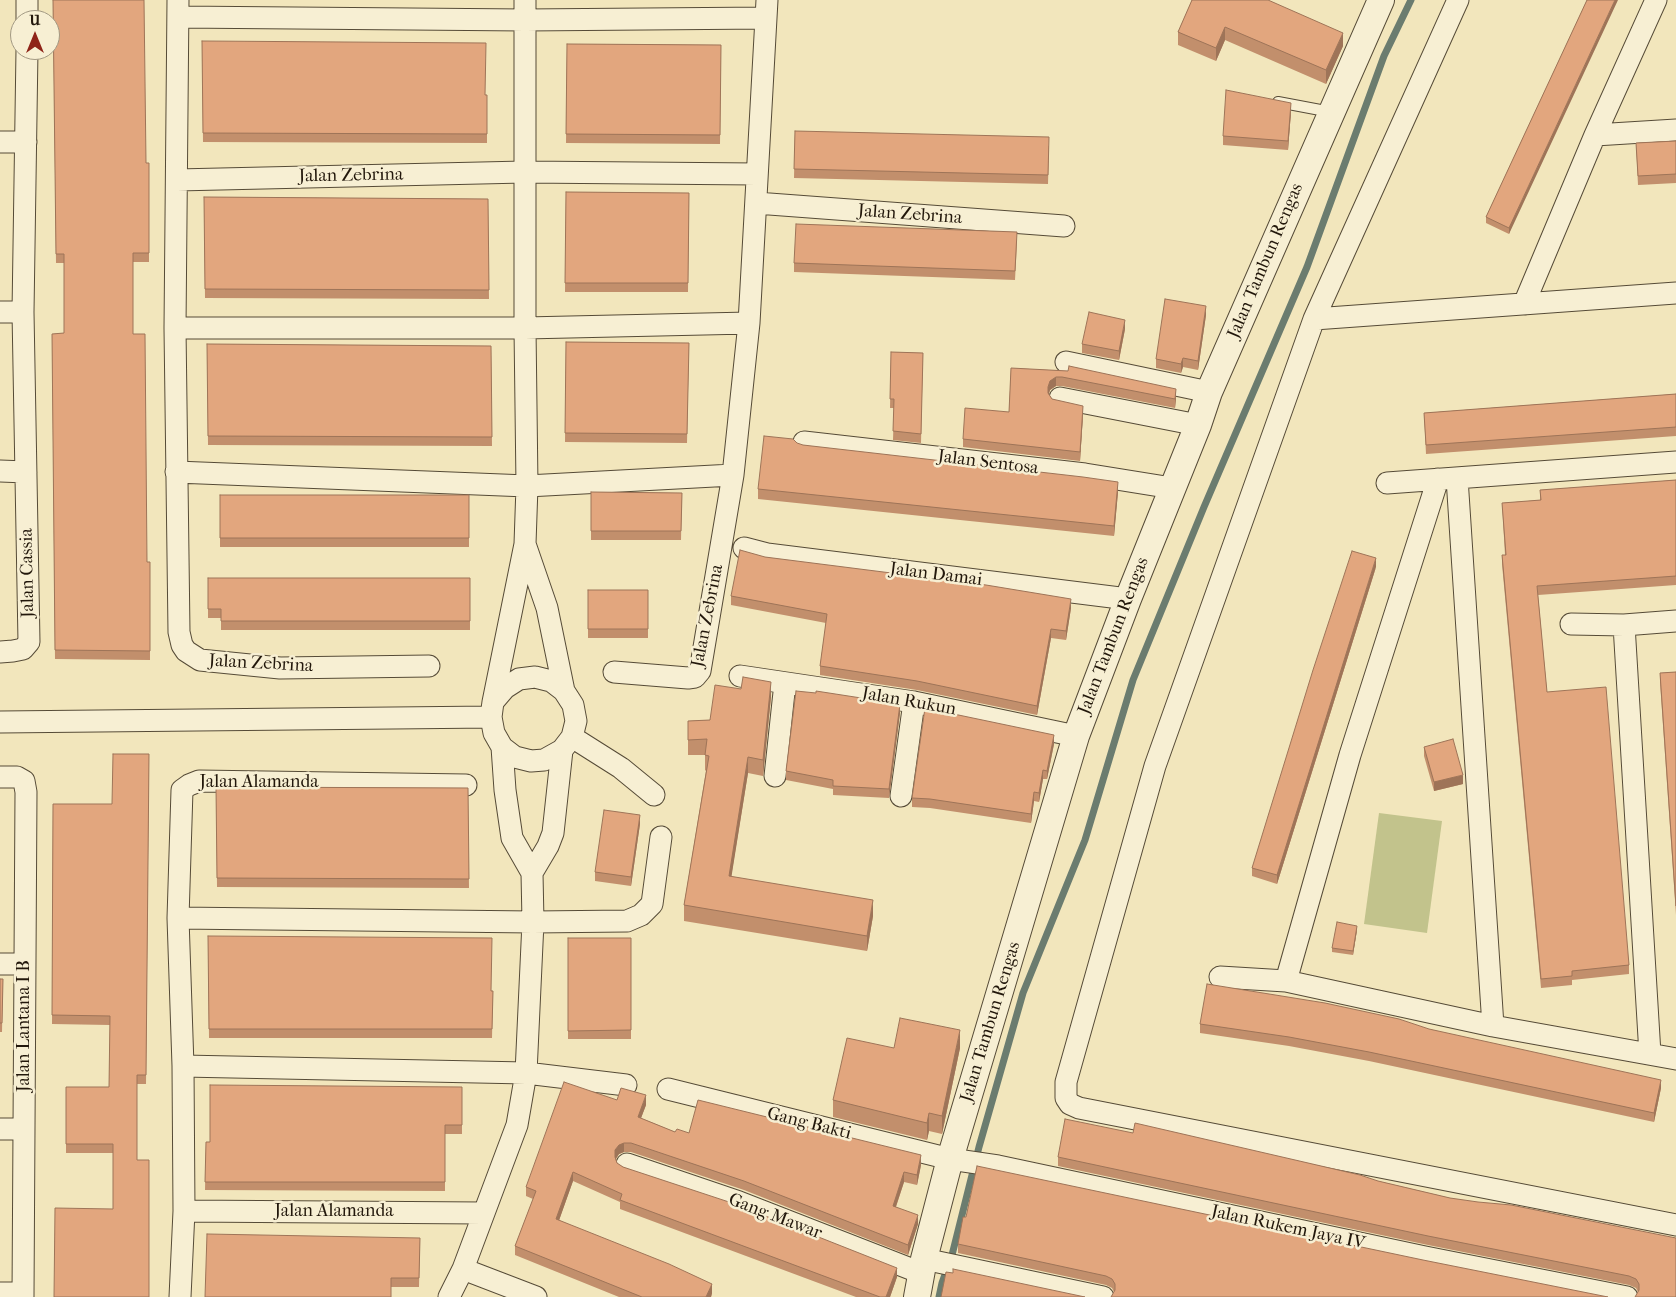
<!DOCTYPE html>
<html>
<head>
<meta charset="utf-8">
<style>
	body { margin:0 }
	#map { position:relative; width:1676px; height:1297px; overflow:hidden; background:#f2e6bc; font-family:"IM FELL French Canon",serif }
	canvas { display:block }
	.north { position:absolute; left:10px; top:10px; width:50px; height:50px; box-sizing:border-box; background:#f7efd3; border:1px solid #a29983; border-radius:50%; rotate:0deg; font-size:14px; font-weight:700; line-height:20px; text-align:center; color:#22170b }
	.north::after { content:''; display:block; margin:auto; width:18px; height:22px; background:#8f2418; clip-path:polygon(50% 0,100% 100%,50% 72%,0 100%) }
</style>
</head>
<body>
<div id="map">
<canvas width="1676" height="1297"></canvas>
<div class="north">U</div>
</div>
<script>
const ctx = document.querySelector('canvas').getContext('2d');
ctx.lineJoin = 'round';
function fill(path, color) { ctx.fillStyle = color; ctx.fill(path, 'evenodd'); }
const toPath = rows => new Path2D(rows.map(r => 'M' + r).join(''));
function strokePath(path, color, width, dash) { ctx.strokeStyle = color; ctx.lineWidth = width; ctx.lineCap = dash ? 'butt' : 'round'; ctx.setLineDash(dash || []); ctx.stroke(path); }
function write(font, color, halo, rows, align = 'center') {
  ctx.font = font + ' "IM FELL French Canon",serif'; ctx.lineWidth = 5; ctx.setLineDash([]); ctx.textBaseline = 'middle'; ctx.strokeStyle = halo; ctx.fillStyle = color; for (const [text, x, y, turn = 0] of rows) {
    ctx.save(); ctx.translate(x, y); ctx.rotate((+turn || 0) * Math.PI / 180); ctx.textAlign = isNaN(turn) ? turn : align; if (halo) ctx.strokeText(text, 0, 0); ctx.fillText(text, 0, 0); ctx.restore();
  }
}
fill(toPath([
	[1379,813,1442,821,1427,933,1364,924]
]), '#c2c38c');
strokePath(toPath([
	[939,1297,942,1283,952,1255,979,1147,1023,993,1085,840,1133,680,1204,507,1307,267,1384,56,1411,0]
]), '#6b7c6f', 7);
const service = toPath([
	[1278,102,1331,112]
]);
const minor = toPath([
	[178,0,175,328,179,632,182,645,186,651,200,660,280,668,429,666],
	[1458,0,1314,319,1155,766,1066,1082,1066,1098,1070,1104,1079,1108,1676,1225],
	[179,17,525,20,766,18],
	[27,20,27,0],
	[1595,135,1676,130],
	[0,142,26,142],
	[177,180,524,172,757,174],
	[756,203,1064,226],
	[1524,304,1595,135,1656,0],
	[0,312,23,312],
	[1314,319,1676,293],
	[175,328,525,328,749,323],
	[1066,362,1209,392],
	[1060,398,1198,425],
	[804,442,1085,474,1172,488],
	[0,471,26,472],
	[176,472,527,486,733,475],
	[1457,478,1493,1026],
	[1387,483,1676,462],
	[525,544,547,608,564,691],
	[744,548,767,554,1128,599],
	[1571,624,1624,625,1676,621],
	[1624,625,1650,1054],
	[0,652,13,651,23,649,29,642,23,312,27,50],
	[614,672,688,678,695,677,700,671,733,475,749,323,767,0],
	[740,676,914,702,1076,736],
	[535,677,551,681,564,691,573,705,576,721,572,737,562,750,544,760,531,761,515,757,502,747,494,733,491,717,493,702,505,688,519,679,535,677],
	[493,702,525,544,527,486,525,328,525,0],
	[0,722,491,717],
	[572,737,621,768,654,795],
	[775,776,785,683],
	[0,777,17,777,24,781,26,792,23,1297],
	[901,796,914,702],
	[532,873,548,846,553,833,562,750],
	[178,918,533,922,627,921,641,915,652,904,661,837],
	[0,964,25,964],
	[1220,977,1286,981,1493,1026,1676,1059],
	[1286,981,1350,755,1438,479],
	[183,1066,526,1073,626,1085],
	[668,1089,950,1159,998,1166,1425,1257,1627,1297],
	[0,1129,24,1129],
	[627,1164,739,1202,921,1273],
	[184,1211,483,1213],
	[924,1259,1103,1297],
	[463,1269,536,1297],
	[0,1293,23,1293],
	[180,1297,184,1211,183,1066,178,918,182,790,189,785,199,781,466,785],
	[449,1297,463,1269,517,1125,526,1073,533,922,532,873,512,838,505,790,502,747]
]);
const tertiary = toPath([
	[917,1297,924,1259,950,1159,1076,736,1128,599,1198,425,1209,392,1381,0]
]);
strokePath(service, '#564b37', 12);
strokePath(minor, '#564b37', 23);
strokePath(tertiary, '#564b37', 28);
strokePath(service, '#f7efd3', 10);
strokePath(minor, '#f7efd3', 21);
strokePath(tertiary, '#f7efd3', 26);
fill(toPath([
	[53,0,146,163,149,163,149,262,133,262,133,334,147,562,150,562,150,660,55,659,52,334,64,333,64,263,56,263],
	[1192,0,1343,46,1326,84,1225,40,1216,61,1178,45,1178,32],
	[1587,0,1509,234,1486,223,1486,217],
	[202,41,487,95,487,143,203,142],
	[567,44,721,45,720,144,566,143],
	[1291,112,1288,150,1223,145,1223,136],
	[795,131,1049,146,1048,184,794,178],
	[1676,141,1676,183,1638,185,1636,143],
	[566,192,689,193,688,292,565,292],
	[204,197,488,199,489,299,205,298],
	[1017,241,1015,280,794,272,794,263],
	[1206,315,1198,370,1183,367,1181,373,1156,368,1156,359],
	[1125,329,1119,360,1082,353,1082,344],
	[566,342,689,343,687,443,565,442],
	[207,344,491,346,492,446,208,445],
	[891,352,923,353,921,443,893,440,894,408,890,408],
	[1011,368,1068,371,1176,398,1175,408,1062,386,1056,386,1050,390,1049,394,1052,399,1083,415,1080,461,963,447,963,439,1009,412],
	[1676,394,1676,436,1426,454,1424,413],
	[803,445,1118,492,1114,536,758,499,758,489],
	[1676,480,1676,585,1538,595,1547,692,1629,965,1629,974,1572,980,1572,985,1541,988,1502,564,1502,555,1505,555,1502,503,1540,500,1540,490],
	[591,492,682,493,681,540,591,540],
	[220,495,469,495,469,547,220,547],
	[765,557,1071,608,1066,640,1051,638,1037,715,917,690,820,675,820,666,826,623,731,605,731,596],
	[1376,567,1277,884,1252,876,1252,868],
	[208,578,470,578,470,630,221,630,221,618,208,618],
	[588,590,648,590,648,638,588,638],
	[1676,672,1676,915,1660,682,1660,673],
	[741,689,771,697,763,776,748,773,731,877,873,916,867,951,684,921,684,905,706,771,705,770,705,755,688,755,688,721,710,720],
	[816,693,900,713,889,798,833,795,833,789,786,780,786,771],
	[1054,744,1047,779,1043,779,1039,802,1034,801,1031,823,930,808,912,807,912,798],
	[1424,747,1463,784,1434,791,1424,756],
	[149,754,146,1084,137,1084,113,1209,113,1153,66,1153,66,1087,109,1087,110,1025,52,1024,53,804,112,804],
	[216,787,468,788,469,888,217,887],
	[640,824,631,886,595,881,595,872],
	[1357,930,1353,955,1332,952,1332,948],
	[208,936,493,991,492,1038,209,1038],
	[568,938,631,938,631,1039,568,1039],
	[0,979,3,979,2,1032,0,1032],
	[1200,1024,1429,1029,1661,1088,1654,1122,1369,1061,1289,1046,1200,1033],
	[894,1048,960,1048,942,1134,929,1131,927,1140,833,1117,833,1100],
	[462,1087,462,1134,445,1134,445,1191,205,1190,206,1142,210,1142],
	[617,1100,646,1105,641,1118,675,1132,689,1133,921,1165,917,1185,904,1182,896,1207,918,1224,908,1255,744,1190,631,1152,624,1152,619,1154,616,1159,617,1163,623,1167,897,1277,890,1297,856,1297,620,1209,620,1202,573,1181,559,1220,712,1293,711,1297,619,1297,515,1255,515,1246,533,1199,526,1196,526,1187],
	[1058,1157,1378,1181,1450,1198,1672,1238,1636,1297,1638,1292,1636,1288,1629,1285,1428,1245,1058,1166],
	[420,1238,419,1287,391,1287,205,1297],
	[958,1244,1423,1260,1114,1292,1112,1288,1106,1285,958,1253]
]), '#c28f6c');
fill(toPath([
	[1615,0,1618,0,1509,234,1509,228],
	[1225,27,1225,40,1216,61,1216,48],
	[1343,33,1343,46,1326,84,1326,70],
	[1291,103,1291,112,1288,150,1288,141],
	[1206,306,1206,315,1198,370,1198,361],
	[1125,320,1125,329,1119,360,1119,351],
	[1183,358,1183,367,1181,373,1181,364],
	[1056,377,1056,386,1050,390,1048,396,1048,387,1050,381],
	[1176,389,1176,398,1175,408,1175,399],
	[1083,406,1083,415,1080,461,1080,452],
	[1118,482,1118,492,1114,536,1114,526],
	[1376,558,1376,567,1277,884,1277,875],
	[1071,599,1071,608,1066,640,1066,631],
	[1051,629,1051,638,1037,715,1037,706],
	[771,682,771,697,763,776,763,760],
	[900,704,900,713,889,798,889,789],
	[1054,735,1054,744,1047,779,1047,771],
	[748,757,748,773,729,892,729,876],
	[1043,770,1043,779,1039,802,1039,793],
	[1463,775,1463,784,1434,791,1434,782],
	[1034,792,1034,801,1031,823,1031,814],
	[640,815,640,824,631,886,631,877],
	[873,900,873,916,867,951,867,936],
	[1357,926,1357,930,1353,955,1353,951],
	[960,1030,960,1048,942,1134,942,1116],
	[1661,1080,1661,1088,1654,1122,1654,1113],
	[646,1095,646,1105,638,1126,638,1117],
	[929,1113,929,1131,927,1140,927,1123],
	[624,1143,624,1152,619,1154,615,1160,615,1150,619,1145],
	[921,1155,921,1165,917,1185,917,1175],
	[573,1172,573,1181,556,1229,556,1219],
	[904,1172,904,1182,893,1215,893,1206],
	[918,1215,918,1224,908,1255,908,1245],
	[897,1268,897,1277,890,1297,886,1297],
	[712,1284,712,1293,711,1297,706,1297]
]), '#9e7458');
const building = toPath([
	[53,0,144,0,146,163,149,163,149,253,133,253,133,334,145,334,147,562,150,562,150,651,55,650,52,334,64,333,64,254,56,254,53,0],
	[1192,0,1268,0,1343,33,1326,70,1225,27,1216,48,1178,32,1192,0],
	[1587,0,1615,0,1509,228,1486,217,1587,0],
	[202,41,486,43,485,95,487,95,487,134,203,133,202,41],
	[567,44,721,45,720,135,566,134,567,44],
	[1226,90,1291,103,1288,141,1223,136,1226,90],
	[795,131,1049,137,1048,175,794,169,795,131],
	[1676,141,1676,174,1638,176,1636,143,1676,141],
	[566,192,689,193,688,283,565,283,566,192],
	[204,197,488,199,489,290,205,289,204,197],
	[796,224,1017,232,1015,271,794,263,796,224],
	[1165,299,1206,306,1198,361,1183,358,1181,364,1156,359,1165,299],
	[1089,312,1125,320,1119,351,1082,344,1089,312],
	[566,342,689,343,687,434,565,433,566,342],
	[207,344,491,346,492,437,208,436,207,344],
	[891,352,923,353,921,434,893,431,894,399,890,399,891,352],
	[1069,366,1176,389,1175,399,1062,377,1056,377,1050,381,1048,387,1048,393,1052,399,1083,406,1080,452,963,439,965,408,1009,412,1011,368,1068,371,1069,366],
	[1676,394,1676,427,1426,445,1424,413,1676,394],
	[764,436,793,439,797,443,803,445,1083,477,1118,482,1114,526,758,489,764,436],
	[1676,480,1676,576,1537,586,1547,692,1606,687,1629,965,1572,971,1572,976,1541,979,1502,555,1506,555,1502,503,1541,500,1540,490,1676,480],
	[591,492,682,493,681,531,591,531,591,492],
	[220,495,469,495,469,538,220,538,220,495],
	[740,550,765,557,986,585,1071,599,1066,631,1051,629,1037,706,917,681,820,666,827,614,731,596,740,550],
	[1352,551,1376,558,1277,875,1252,868,1313,670,1352,551],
	[208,578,470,578,470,621,221,621,221,609,208,609,208,578],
	[588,590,648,590,648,629,588,629,588,590],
	[1676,672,1676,906,1660,673,1676,672],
	[743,677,771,682,763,760,748,757,729,876,873,900,867,936,684,905,709,756,705,755,707,739,688,740,688,721,710,720,715,685,741,689,743,677],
	[796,691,816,693,816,691,900,704,889,789,833,786,833,780,786,771,796,691],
	[925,708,1054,735,1047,771,1043,770,1039,793,1034,792,1031,814,930,799,912,798,925,708],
	[1453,739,1463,775,1434,782,1424,747,1453,739],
	[113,754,149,754,146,1075,137,1075,137,1160,149,1160,149,1297,54,1297,55,1208,113,1209,113,1144,66,1144,66,1087,109,1087,110,1016,52,1015,53,804,112,804,113,754],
	[216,787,468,788,469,879,217,878,216,787],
	[604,810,640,815,631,877,595,872,604,810],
	[1337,922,1357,926,1353,951,1332,948,1337,922],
	[208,936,492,938,491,991,493,991,492,1029,209,1029,208,936],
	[568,938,631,938,631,1030,568,1031,568,938],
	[0,979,3,979,2,1023,0,1023,0,979],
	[1207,984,1325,1003,1399,1019,1429,1029,1661,1080,1654,1113,1369,1052,1289,1037,1200,1024,1207,984],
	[900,1018,960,1030,942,1116,929,1113,927,1123,833,1100,847,1038,894,1048,900,1018],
	[564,1082,617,1100,621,1088,646,1095,638,1117,675,1132,677,1129,689,1133,698,1100,921,1155,917,1175,904,1172,893,1206,918,1215,908,1245,744,1181,631,1143,624,1143,619,1145,615,1150,615,1157,617,1163,623,1167,735,1204,897,1268,886,1297,880,1297,620,1200,622,1194,573,1172,556,1219,669,1264,712,1284,706,1297,642,1297,515,1246,536,1191,526,1187,564,1082],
	[210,1085,462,1087,462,1125,445,1125,445,1182,205,1182,206,1142,210,1142,210,1085],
	[1065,1119,1133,1133,1135,1123,1360,1175,1378,1181,1450,1198,1478,1202,1511,1205,1676,1238,1676,1297,1635,1297,1639,1290,1639,1284,1636,1279,1629,1276,1428,1236,1058,1157,1065,1119],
	[977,1166,1423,1260,1608,1297,1111,1297,1115,1290,1115,1284,1112,1279,1106,1276,958,1244,963,1217,966,1217,977,1166],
	[207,1234,420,1238,419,1278,391,1278,391,1297,205,1297,207,1234],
	[953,1269,1085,1297,941,1297,946,1272,953,1273,953,1269]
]);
fill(building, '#e2a67e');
strokePath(building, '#9e7458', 1);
write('18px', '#22170b', '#f7efd3', [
	["Jalan Zebrina",351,176,-1],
	["Jalan Zebrina",910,215,4],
	["Jalan Tambun Rengas",1266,261,-67],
	["Jalan Sentosa",988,463,7],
	["Jalan Cassia",28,573,-91],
	["Jalan Damai",936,575,7],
	["Jalan Zebrina",708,616,-79],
	["Jalan Tambun Rengas",1114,636,-69],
	["Jalan Zebrina",261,664,3],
	["Jalan Rukun",909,702,10],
	["Jalan Alamanda",259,783],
	["Jalan Tambun Rengas",991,1022,-73],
	["Jalan Lantana I B",25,1026,-90],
	["Gang Bakti",809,1124,14],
	["Jalan Alamanda",334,1212],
	["Gang Mawar",775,1217,21],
	["Jalan Rukem Jaya IV",1288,1228,12]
]);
</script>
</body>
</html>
